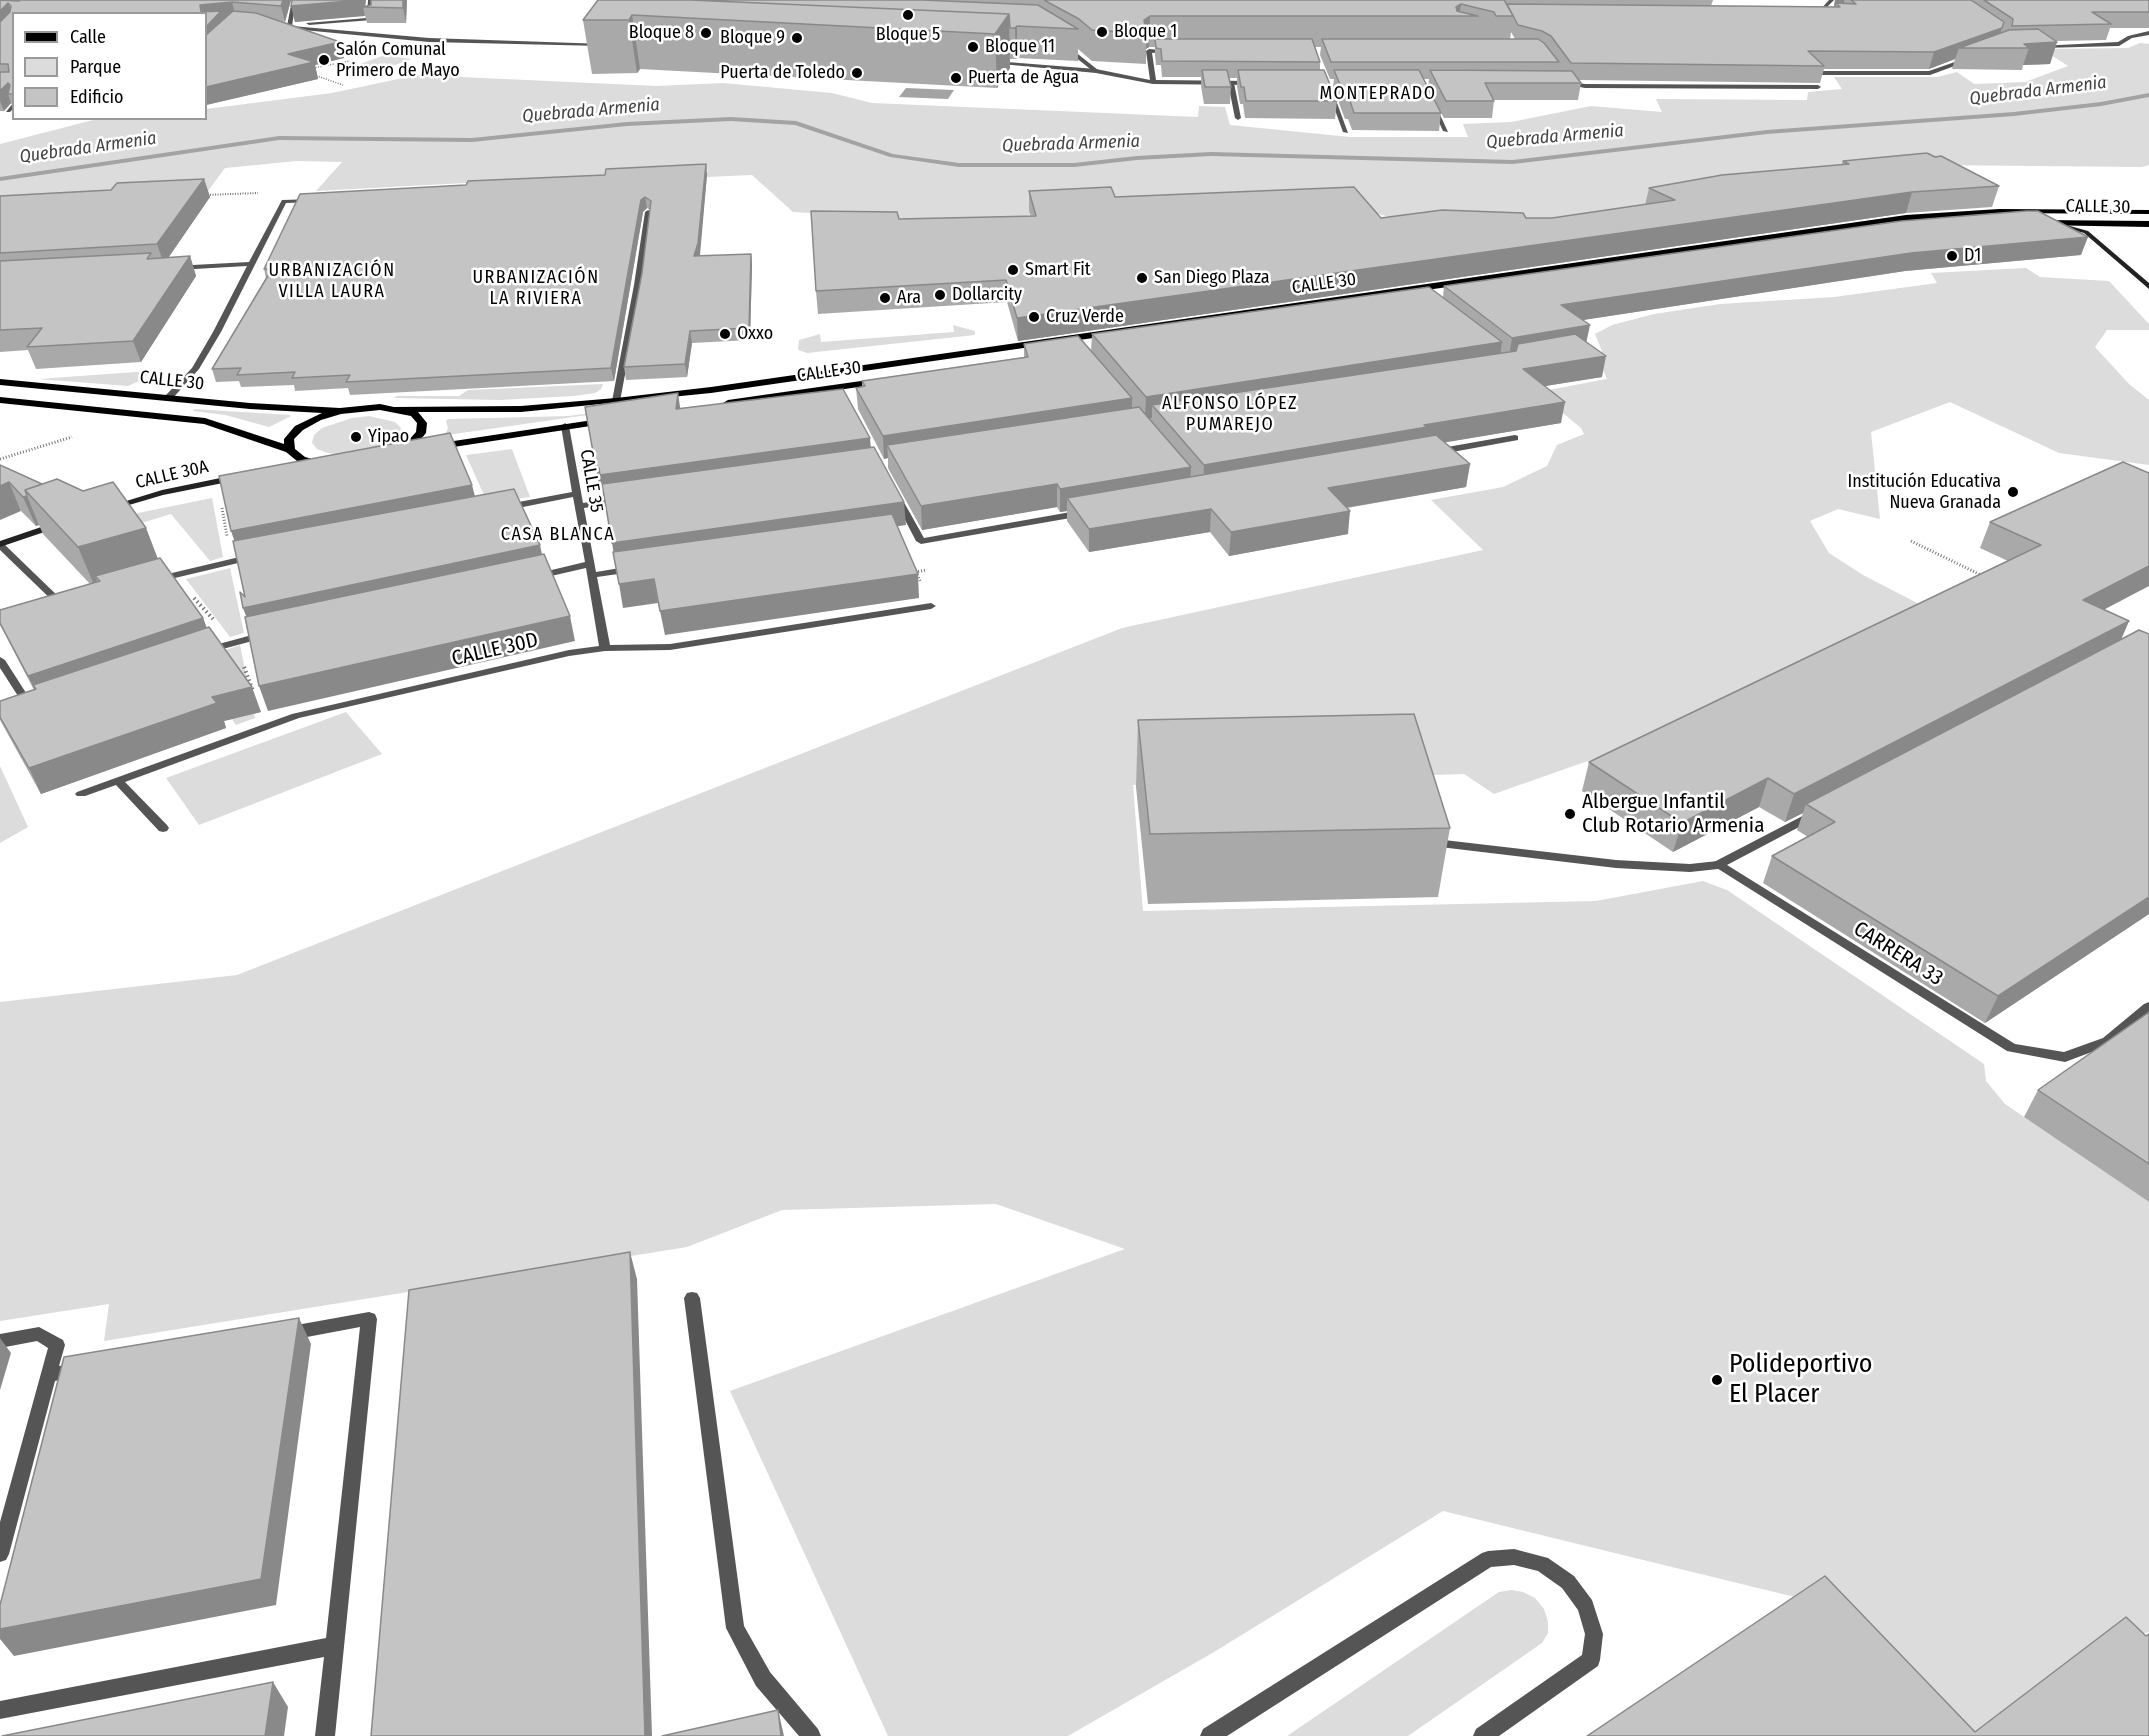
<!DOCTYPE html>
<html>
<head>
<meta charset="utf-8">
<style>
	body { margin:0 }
	#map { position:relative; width:2149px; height:1736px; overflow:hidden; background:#fff; font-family:"Fira Sans Condensed",sans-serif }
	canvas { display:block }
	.legend { position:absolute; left:12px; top:12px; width:195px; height:108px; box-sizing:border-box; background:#fff; border:2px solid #999; margin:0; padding:8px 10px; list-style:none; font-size:18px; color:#000 }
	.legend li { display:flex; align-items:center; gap:12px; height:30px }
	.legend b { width:30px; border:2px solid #999 }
</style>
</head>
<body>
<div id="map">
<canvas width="2149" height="1736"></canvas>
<ul class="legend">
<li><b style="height:8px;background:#000"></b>Calle</li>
<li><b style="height:16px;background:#dcdcdc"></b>Parque</li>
<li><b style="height:16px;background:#c4c4c4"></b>Edificio</li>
</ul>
</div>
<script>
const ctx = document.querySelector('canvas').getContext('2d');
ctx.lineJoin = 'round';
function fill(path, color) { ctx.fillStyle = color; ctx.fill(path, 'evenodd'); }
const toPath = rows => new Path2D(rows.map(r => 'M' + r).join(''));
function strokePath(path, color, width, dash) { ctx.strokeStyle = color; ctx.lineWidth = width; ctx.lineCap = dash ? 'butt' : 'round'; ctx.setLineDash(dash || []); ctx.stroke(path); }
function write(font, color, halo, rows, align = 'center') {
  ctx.font = font + ' "Fira Sans Condensed",sans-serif'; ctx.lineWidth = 5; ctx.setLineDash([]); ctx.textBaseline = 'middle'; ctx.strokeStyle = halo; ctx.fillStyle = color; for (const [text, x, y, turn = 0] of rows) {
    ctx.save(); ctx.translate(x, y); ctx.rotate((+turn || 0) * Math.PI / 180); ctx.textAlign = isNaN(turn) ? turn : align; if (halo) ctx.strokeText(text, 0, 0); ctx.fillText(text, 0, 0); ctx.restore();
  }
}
fill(toPath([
	[2140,43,2149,44,2149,165,2142,167,1932,165,1691,235,1397,219,1350,206,1030,211,1033,225,793,212,752,175,706,177,708,170,316,191,342,162,297,161,225,168,208,191,107,197,0,210,0,144,97,119,206,118,206,109,332,93,417,75,657,86,723,83,832,93,872,103,1198,117,1199,106,1225,107,1230,125,1350,137,1468,137,1463,124,1511,122,1591,106,1662,112,1656,99,1807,100,1808,92,1842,89,1834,77,1937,77,1957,72,1974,84,2025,82,2068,66,2042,49,2128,48],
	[385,55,411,59,365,76,338,72],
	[2026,268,2040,277,2109,281,2149,324,2149,330,2107,330,2095,347,2129,384,2149,400,2149,465,2059,453,1950,402,1871,432,1880,519,1838,509,1810,521,1829,553,1863,575,1921,605,1599,757,1494,794,1464,774,1133,785,1143,911,1596,901,1703,881,1727,890,1984,1064,1986,1081,2005,1104,2149,1202,2149,1632,2106,1642,1984,1736,1938,1736,1811,1601,1443,1511,1214,1652,1068,1736,888,1736,730,1391,1125,1249,996,1204,782,1210,687,1247,104,1341,109,1304,0,1321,0,1002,237,975,1122,628,1483,550,1431,500,1503,487,1547,466,1557,445,1584,434,1581,428,1542,396,1543,391,1607,379,1598,358,1602,351,1595,334,1612,325,1654,314,1720,304,1834,297,1937,283,1931,273],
	[953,325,975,331,975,335,807,353,798,350,799,340,820,334,821,342,954,332],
	[150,371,144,379,128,386,38,379],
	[603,384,601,389,595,393,574,396,500,400,394,398,397,396,459,396,468,390],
	[700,399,447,435,445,435,448,428,446,421,448,419,568,416],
	[194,409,290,415,291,416,269,427,225,415,193,411],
	[369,416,395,422,401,428,399,435,378,449,343,455,328,453,317,449,312,443,314,435,322,428,352,418],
	[512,449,530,497,487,502,466,455],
	[212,498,223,557,210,561,171,514,57,549,58,539,138,513],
	[230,568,244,633,230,637,186,579],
	[240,645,255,718,236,725,192,662],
	[346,712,382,754,199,825,166,778],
	[0,766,28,827,0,843],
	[1511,1590,1523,1592,1535,1598,1544,1609,1548,1622,1548,1633,1542,1643,1408,1736,1287,1736,1499,1592]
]), '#dcdcdc');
fill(toPath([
	[906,88,954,90,948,99,899,97]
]), '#a3a3a3');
fill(toPath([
	[2149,93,2149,97,2101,106,2014,116,1767,134,1513,164,1211,156,1137,160,1074,167,959,167,890,157,795,125,731,121,627,126,472,142,279,140,0,181,0,177,279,136,472,138,627,122,731,117,796,121,893,154,959,163,1074,163,1137,156,1211,152,1513,160,1767,130,2014,112,2101,102,2149,93]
]), '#a3a3a3');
strokePath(toPath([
	[313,68,350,61],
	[314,75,343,85]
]), '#777', 1.5, [1, 1.5]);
strokePath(toPath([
	[205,195,258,193]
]), '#777', 2, [1, 1.5]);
strokePath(toPath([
	[0,459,72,437],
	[222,508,227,536],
	[1911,541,1983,576],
	[920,581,916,572,926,570]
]), '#777', 3, [1, 2]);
strokePath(toPath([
	[194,598,213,619],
	[244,667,253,691]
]), '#777', 4, [1.5, 3]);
fill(toPath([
	[1065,47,1069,47,1098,70,1098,72,1094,72,1065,49,1065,47],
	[1231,81,1234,83,1241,118,1238,120,1235,118,1228,83,1231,81],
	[1328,91,1333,92,1348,133,1343,132,1328,91],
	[1432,107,1437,108,1448,132,1443,131,1432,107],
	[1444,840,1616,860,1690,864,1718,861,1724,865,1718,869,1690,872,1616,868,1440,847,1438,844,1444,840],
	[692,1292,697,1293,700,1298,744,1626,770,1672,818,1729,821,1736,799,1736,756,1686,726,1628,684,1298,687,1293,692,1292],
	[369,1312,375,1314,377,1319,335,1736,315,1736,324,1657,0,1719,0,1701,326,1638,360,1327,291,1340,285,1338,283,1333,285,1328,291,1326,369,1312],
	[39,1327,63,1340,65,1345,59,1366,76,1363,82,1365,84,1370,82,1375,55,1381,9,1554,6,1560,0,1562,0,1522,48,1348,37,1341,0,1348,0,1334,39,1327]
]), '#555');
fill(toPath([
	[292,0,296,0,292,26,429,38,605,44,602,46,429,42,282,28,282,26,287,26,292,0],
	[368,0,372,0,372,20,309,25,306,23,367,18,368,0],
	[1829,0,1834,0,1824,10,1822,17,1818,17,1820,10,1829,0],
	[2149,31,2149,35,2132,38,2119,46,2042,48,2039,46,2118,42,2128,36,2149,31],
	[1149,49,1173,51,1152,53,1156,80,1252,81,1255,83,1252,85,1153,84,1096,73,991,63,994,61,1096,69,1150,80,1146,51,1149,49],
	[1969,57,1971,60,1930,75,1815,75,1812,73,1815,71,1929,71,1969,57],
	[1566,81,1585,84,1818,85,1821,87,1818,89,1585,88,1564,84,1566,81],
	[14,102,14,108,10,112,6,112,14,102],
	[316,199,316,201,314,202,286,203,221,332,199,369,172,399,166,399,166,395,192,368,213,332,247,266,177,270,173,268,174,266,249,262,282,200,316,199],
	[648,210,651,212,642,285,620,401,616,403,612,401,634,285,645,212,648,210],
	[565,423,569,426,583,503,619,497,623,500,619,503,584,508,596,572,632,566,637,569,632,572,597,577,610,645,670,644,931,603,936,606,931,609,670,650,605,651,569,656,299,718,125,782,167,825,169,828,167,831,163,832,159,831,116,785,85,796,77,796,75,794,77,792,292,714,569,650,599,646,586,568,538,579,533,576,535,574,585,562,573,497,508,510,503,507,508,504,572,492,561,426,565,423],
	[1515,435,1518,436,1518,440,1436,455,1432,452,1436,449,1515,435],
	[897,494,901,497,924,538,1082,510,1087,513,1082,516,921,544,916,541,893,497,897,494],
	[0,542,3,543,65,603,65,607,59,607,0,550,0,542],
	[252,554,257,557,255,559,158,582,153,579,155,577,252,554],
	[263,632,268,635,267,637,208,653,203,650,204,648,263,632],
	[0,657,5,660,35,707,34,709,26,709,25,707,0,668,0,657],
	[1814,810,1820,814,1818,817,1727,865,2015,1044,2064,1052,2103,1038,2144,1004,2149,1002,2149,1014,2113,1044,2065,1062,2007,1051,1712,865,1714,862,1814,810],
	[1514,1549,1548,1558,1574,1576,1592,1600,1603,1634,1600,1660,1598,1666,1499,1736,1473,1736,1476,1729,1582,1655,1585,1634,1578,1610,1562,1588,1538,1571,1514,1565,1491,1567,1227,1736,1200,1736,1203,1729,1482,1553,1488,1551,1514,1549]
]), '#555');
fill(toPath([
	[2052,221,2088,231,2149,283,2149,289,2084,233,2050,224,2050,222,2052,221],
	[235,475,239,478,238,480,163,495,112,510,107,507,162,490,235,475],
	[56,522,61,525,59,527,0,547,0,541,56,522]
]), '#222');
fill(toPath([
	[1999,209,2149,210,2149,214,1999,213,1906,221,711,393,521,412,418,412,427,423,426,433,416,445,399,455,372,463,346,467,320,467,297,461,286,452,204,424,0,403,0,397,205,418,284,444,284,439,295,426,322,413,250,409,0,385,0,379,250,403,340,408,380,404,394,407,521,406,616,398,711,387,1906,215,1999,209],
	[380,410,411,416,417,423,416,432,408,441,391,451,346,461,320,461,305,457,295,449,294,439,303,430,321,420,341,414,380,410],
	[2041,220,2149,221,2149,227,2038,225,2038,221,2041,220],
	[882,378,887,381,886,383,728,406,723,403,728,400,882,378],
	[606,418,610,419,610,423,434,450,429,447,434,444,606,418]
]), '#000');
fill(toPath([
	[0,0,291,0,285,22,280,21,340,42,344,58,315,65,318,79,206,105,206,14,14,14,14,109,11,103,4,111,0,111],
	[292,0,366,0,365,6,371,5,371,0,407,0,406,23,367,23,365,15,295,22],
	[598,0,1713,0,1711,6,1834,7,1835,0,2149,0,2149,28,2110,28,2106,40,2057,41,2050,64,2023,65,2022,70,1952,69,1955,59,1929,69,1824,69,1820,83,1579,80,1581,83,1578,100,1494,100,1492,118,1444,118,1441,113,1439,131,1352,130,1348,119,1345,119,1333,87,1334,79,1330,79,1320,55,1321,47,1315,47,1320,62,1320,70,1337,101,1335,119,1245,118,1243,104,1240,104,1237,86,1237,78,1229,78,1231,87,1230,104,1204,104,1201,86,1201,77,1162,77,1161,65,1156,65,1155,55,1155,47,1149,47,1146,49,1146,64,1092,61,1078,49,1078,61,1017,58,1016,59,1010,59,1010,68,997,88,640,69,637,73,592,74,583,20],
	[1511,32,1515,39,1510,39],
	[1423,79,1429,79,1428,87],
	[1843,161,1999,186,1992,207,1906,213,1018,341,1007,302,818,314,816,291,899,219,1031,216,1029,211,1029,191,1381,218,1552,218,1645,205,1649,188,1841,165],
	[706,164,707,175,699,256,751,254,752,265,750,340,692,343,687,377,626,380,624,367,642,273,650,210,647,208,643,212,614,381,350,395,348,388,295,391,294,385,241,387,239,381,216,382,212,369,266,278,264,269,466,185,605,175],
	[204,179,210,197,168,258,190,256,196,276,141,362,36,369,28,350,0,352,0,196,111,190],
	[2081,255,1905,271,1582,320,1586,342,1602,377,1545,386,1561,423,1445,442,1470,464,1466,487,1347,508,1348,534,1229,556,1210,532,1089,552,1067,521,1067,511,1060,512,1057,507,922,530,888,468,888,458,884,459,858,409,856,388,862,387,862,381,1024,357,1024,344,1091,352,1092,334,1443,297,1444,286],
	[2123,462,2104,609,2129,621,2121,640,2149,634,2149,914,1985,1023,1763,883,1772,856,1808,837,1797,830,1803,813,1785,822,1759,807,1673,852,1582,791,1589,762,2008,561,1980,548,1990,522],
	[0,465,42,484,146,528,158,559,203,618,207,628,261,712,224,721,226,728,41,794,0,720,0,701,34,690,0,625,0,608,1,610,90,584,43,534,39,525,36,526,21,511],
	[1138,720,1450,828,1438,897,1148,904,1136,787],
	[2149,1012,2149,1202,2024,1117,2038,1090]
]), '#a9a9a9');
fill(toPath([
	[283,0,291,0,285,22,281,6],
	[361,0,366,0,365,7,363,7,365,16,295,22,291,6],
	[403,0,407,0,406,23,403,8],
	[1835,0,1844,0,1844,3,1836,3,1836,6,1834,7],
	[232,2,236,18,223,19,225,26,206,47,206,27,200,5],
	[8,3,14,17,0,32,0,11],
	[1461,4,1459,16,1456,7],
	[1009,14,1010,68,997,88,995,34],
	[632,15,640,69,637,73,629,20],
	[1150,16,1149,47,1146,49,1146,33,1144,20],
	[1017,26,1017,58,1016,59,1015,28],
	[2002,28,1997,44,1959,48,1955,59,1929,69,1934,52],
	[340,42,344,58,315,65,318,79,206,105,206,87,288,54],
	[2057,42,2050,64,2023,65,2029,48,2024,44],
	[8,83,12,94,8,94,11,103,4,111,0,101,0,91],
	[706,164,707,175,700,255,695,268,694,256],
	[204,179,210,197,164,264,157,244],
	[1912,192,1906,213,1018,341,1017,318],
	[645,197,647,208,643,212,614,381,611,368,641,200],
	[2088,237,2081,255,1905,271,1557,324,1561,305,1911,253],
	[751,254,752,265,750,340,749,328],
	[190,256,196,276,141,362,133,341],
	[1590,325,1586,344,1509,357,1512,338],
	[690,331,692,343,687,377,685,364],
	[1502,342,1499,364,1152,405,1152,418,1145,419,1146,397],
	[1606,356,1602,377,1520,390,1523,369],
	[678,393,681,414,676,409],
	[1132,398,1132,420,887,445,888,458,884,459,883,436],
	[1565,402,1561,423,1424,446,1203,488,1204,465,1424,425],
	[870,438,872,460,600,491,596,469],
	[1470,464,1466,487,1326,511,1328,488],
	[1191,467,1190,489,1067,498,1067,511,1060,512,1060,489],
	[9,482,21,511,0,520,0,486],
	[1057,484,1057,507,922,530,921,506],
	[472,485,478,508,239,554,231,531],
	[27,496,39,525,36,526,23,497],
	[904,502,906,525,616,567,612,543],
	[1211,509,1210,532,1089,552,1089,529],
	[1350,511,1348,534,1229,556,1231,532],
	[146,528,163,573,100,581,95,576,101,591,97,592,78,547],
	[540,545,545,568,252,632,243,608],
	[2149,566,2149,586,2071,627,2083,600],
	[918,574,919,598,665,635,660,611],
	[654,579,658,603,623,608,619,584],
	[570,616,575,641,268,711,259,686],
	[203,618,212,643,40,700,28,676],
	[2129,621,2117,648,1806,804,1803,813,1785,822,1794,794],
	[252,687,261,712,224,721,226,728,41,794,29,768,212,697],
	[1768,778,1759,807,1673,852,1682,823],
	[2149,897,2149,914,1985,1023,1998,996],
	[630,1252,637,1279,652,1736,645,1736],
	[299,1318,311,1344,276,1605,14,1656,0,1639,0,1629],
	[0,1338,11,1353,0,1390],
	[273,1682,288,1707,284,1736,265,1736],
	[778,1710,784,1736,781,1736]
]), '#898989');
const building = toPath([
	[0,0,19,1,19,0,283,0,281,6,232,2,200,5,201,12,221,11,206,27,206,14,14,14,14,94,8,94,10,85,8,83,0,91,0,72,9,72,8,64,0,64,0,22,10,12,11,6,8,3,0,11,0,0],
	[292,0,361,0,291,6,292,0],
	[371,0,403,0,403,8,363,7,371,5,371,0],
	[598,0,690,0,1009,14,995,34,632,15,629,20,583,20,598,0],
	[690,0,922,0,1038,5,1078,29,1017,26,1015,28,1010,28,1009,14,690,0],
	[1044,0,1504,0,1513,16,1496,16,1494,12,1461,4,1456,7,1457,11,1478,16,1150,16,1144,20,1146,33,1092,30,1079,19,1044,0],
	[1851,0,1971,0,2004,22,2002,28,1934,52,1808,51,1824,66,1571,63,1551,36,1542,31,1518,25,1507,4,1840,7,1836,3,1856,4,1851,0],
	[1984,0,2149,0,2149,12,2092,12,2111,24,2012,26,2013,19,1984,0],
	[233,11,256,13,340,42,288,54,314,62,206,87,206,35,233,11],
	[2038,29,2057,42,2024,44,2029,48,1959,48,2009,30,2038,29],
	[1155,39,1312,39,1320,62,1162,61,1161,49,1156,48,1155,39],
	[1322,39,1538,39,1544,43,1559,62,1331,62,1322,39],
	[1202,70,1227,70,1231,87,1205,87,1202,70],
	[1238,70,1324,70,1337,101,1246,101,1244,87,1241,87,1238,70],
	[1334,70,1419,70,1441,113,1354,113,1350,101,1347,101,1334,70],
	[1430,70,1568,71,1572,71,1581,83,1485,83,1494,101,1446,101,1430,70],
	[1927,153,1935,157,1941,156,1999,186,1912,192,1017,318,1006,280,816,291,811,211,897,212,899,219,1036,216,1029,191,1111,187,1115,197,1354,187,1381,218,1442,210,1523,213,1526,218,1552,218,1675,200,1649,188,1722,175,1849,164,1843,161,1927,153],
	[706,164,698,243,694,256,751,254,749,328,690,331,685,364,624,367,642,273,651,201,645,197,641,200,611,368,346,382,350,375,292,378,295,372,237,375,241,368,212,369,272,269,264,269,300,194,466,185,468,181,605,175,606,169,706,164],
	[204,179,157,244,0,253,0,196,111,190,117,183,204,179],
	[2026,211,2038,211,2088,237,1911,253,1561,305,1590,325,1512,338,1444,286,1901,221,2026,211],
	[151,253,147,259,190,256,133,341,27,347,42,328,0,330,0,261,151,253],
	[1429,287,1502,342,1146,397,1092,334,1429,287],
	[1575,334,1606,356,1523,369,1565,402,1424,425,1427,427,1204,465,1152,405,1516,351,1518,344,1575,334],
	[1078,336,1132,398,883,436,856,388,865,386,862,381,1028,357,1024,344,1078,336],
	[843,389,870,438,600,475,599,468,596,469,585,407,678,393,676,409,843,389],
	[1139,407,1191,467,1060,489,1057,484,921,506,887,445,1139,407],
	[450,433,472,485,231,531,219,476,450,433],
	[1436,435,1470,464,1328,488,1350,511,1231,532,1211,509,1089,529,1067,498,1436,435],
	[874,447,904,502,612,543,602,484,874,447],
	[2123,462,2149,473,2149,566,2083,600,2129,621,1794,794,1768,778,1682,823,1589,762,2041,545,1990,522,2123,462],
	[0,465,42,484,25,490,27,496,23,497,9,482,0,486,0,465],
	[57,479,83,491,113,482,146,528,78,547,25,490,57,479],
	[514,489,540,545,243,608,240,592,245,597,233,541,514,489],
	[892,514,918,574,660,611,654,579,619,584,613,552,892,514],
	[544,554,570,616,259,686,245,617,544,554],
	[160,558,203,618,28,676,0,623,0,610,100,581,95,576,160,558],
	[209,627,252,687,212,697,217,703,29,768,0,717,0,701,36,689,33,685,209,627],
	[2139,630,2149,634,2149,897,1998,996,1772,856,1835,822,1806,804,2139,630],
	[1414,714,1450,828,1150,834,1138,720,1414,714],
	[2149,1012,2149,1164,2038,1090,2149,1012],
	[630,1252,645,1736,371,1736,409,1290,630,1252],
	[299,1318,261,1579,0,1629,0,1605,64,1357,299,1318],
	[1825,1576,1975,1732,2126,1617,2146,1636,2149,1634,2149,1736,1587,1736,1825,1576],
	[273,1682,265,1736,2,1736,273,1682],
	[778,1710,781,1736,662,1736,778,1710]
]);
fill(building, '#c4c4c4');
strokePath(building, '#898989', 1.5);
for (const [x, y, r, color] of [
	[908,15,6,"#000"],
	[1102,32,6,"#000"],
	[706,33,6,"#000"],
	[797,38,6,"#000"],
	[973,47,6,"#000"],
	[324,60,6,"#000"],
	[857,73,6,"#000"],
	[956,78,6,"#000"],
	[1952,256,6,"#000"],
	[1013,270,6,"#000"],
	[1142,278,6,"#000"],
	[940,295,6,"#000"],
	[885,298,6,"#000"],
	[1034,317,6,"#000"],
	[725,334,6,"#000"],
	[356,437,6,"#000"],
	[2013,492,6,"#000"],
	[1570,814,6,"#000"],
	[1717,1380,6,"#000"]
]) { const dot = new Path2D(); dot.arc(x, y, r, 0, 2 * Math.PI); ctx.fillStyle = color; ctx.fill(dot); strokePath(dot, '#fff', 2); }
write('18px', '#000', '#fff', [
	["Bloque 1",1114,32],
	["Bloque 8",694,33,"right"],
	["Bloque 5",908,35,"center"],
	["Bloque 9",785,38,"right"],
	["Bloque 11",985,47],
	["Salón Comunal",336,50],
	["Primero de Mayo",336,71],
	["Puerta de Toledo",845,73,"right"],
	["Puerta de Agua",968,78],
	["D1",1964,256],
	["Smart Fit",1025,270],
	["San Diego Plaza",1154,278],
	["Dollarcity",952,295],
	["Ara",897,298],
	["Cruz Verde",1046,317],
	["Oxxo",737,334],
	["Yipao",368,437],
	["Institución Educativa",2001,482,"right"],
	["Nueva Granada",2001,503,"right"]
], 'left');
write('italic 18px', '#444', '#fff', [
	["Quebrada Armenia",2038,91,-7],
	["Quebrada Armenia",591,111,-5],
	["Quebrada Armenia",1555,137,-5],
	["Quebrada Armenia",1071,144,-2],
	["Quebrada Armenia",88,148,-8]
]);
ctx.letterSpacing = '1.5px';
write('18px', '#000', '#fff', [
	["MONTEPRADO",1378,94],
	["URBANIZACIÓN",332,271],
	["VILLA LAURA",332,292],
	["URBANIZACIÓN",536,278],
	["LA RIVIERA",536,299],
	["ALFONSO LÓPEZ",1230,404],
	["PUMAREJO",1230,425],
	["CASA BLANCA",558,535]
]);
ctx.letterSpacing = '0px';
write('18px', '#000', '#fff', [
	["CALLE 30",2098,207,1],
	["CALLE 30",1324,284,-8],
	["CALLE 30",829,372,-8],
	["CALLE 30",172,381,6],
	["CALLE 30A",172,475,-13],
	["CALLE 35",591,481,80]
]);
write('21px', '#000', '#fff', [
	["CALLE 30D",495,650,-13],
	["CARRERA 33",1898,954,32]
]);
write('21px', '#000', '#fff', [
	["Albergue Infantil",1582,802],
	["Club Rotario Armenia",1582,826]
], 'left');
write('26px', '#000', '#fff', [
	["Polideportivo",1729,1365],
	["El Placer",1729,1395]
], 'left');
</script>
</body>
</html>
